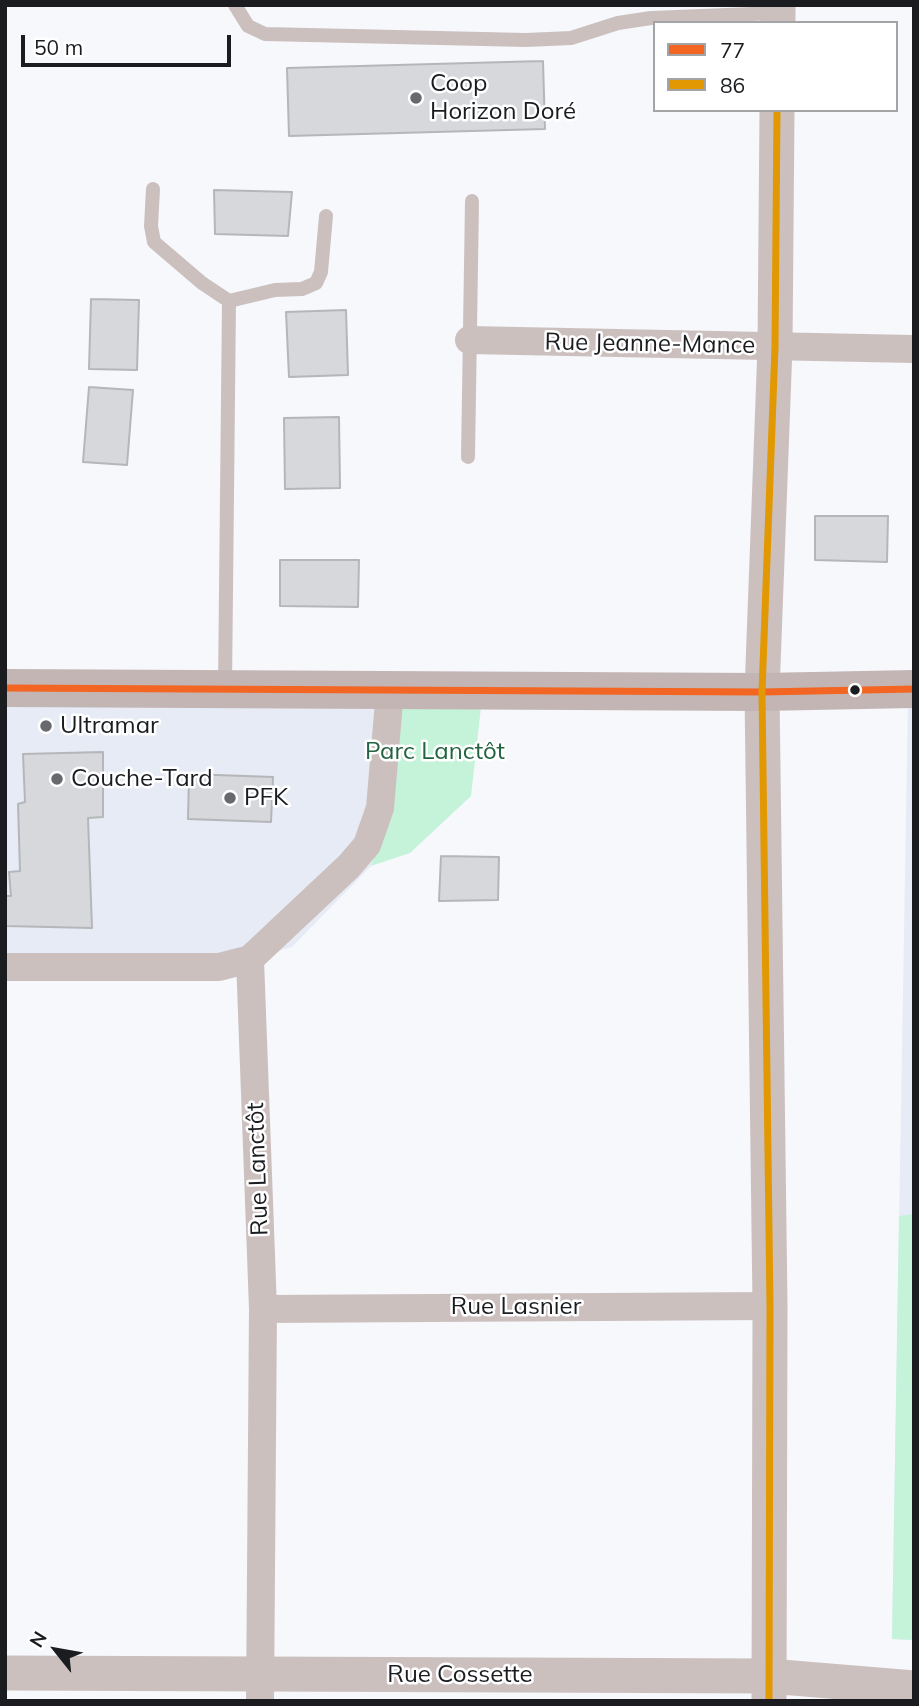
<!DOCTYPE html>
<html>
<head>
<meta charset="utf-8">
<style>
	body { margin:0 }
	#map { position:relative; width:919px; height:1706px; overflow:hidden; background:#f6f8fc; font-family:Mulish,sans-serif }
	canvas { display:block }
	.frame { position:absolute; inset:0; border:7px solid #1a1c20; pointer-events:none }
	.legend { position:absolute; left:653px; top:21px; width:245px; height:91px; box-sizing:border-box; background:#fff; border:2px solid #a3a4a6; margin:0; padding:9px 12px; list-style:none; font-size:21px; color:#1a1c20 }
	.legend li { display:flex; align-items:center; gap:14px; height:35px }
	.legend b { width:35px; border:2px solid #a3a4a6 }
	.north { position:absolute; left:21px; top:1615px; width:70px; height:70px; -webkit-text-stroke:5px #fff; paint-order:stroke; rotate:301deg; font-size:19px; font-weight:700; line-height:28px; text-align:center; color:#1a1c20 }
	.north::after { content:''; display:block; margin:auto; width:24px; height:32px; background:#1a1c20; clip-path:polygon(50% 0,100% 100%,50% 72%,0 100%) }
	.scale { position:absolute; left:21px; top:35px; width:210px; height:32px; box-sizing:border-box; border:4px solid #1a1c20; border-top:0; padding-left:9px; font-size:21px; line-height:24px; white-space:nowrap; color:#1a1c20; -webkit-text-stroke:5px #fff; paint-order:stroke }
</style>
</head>
<body>
<div id="map">
<canvas width="919" height="1706"></canvas>
<div class="frame"></div>
<ul class="legend">
<li><b style="height:9px;background:#f26522"></b>77</li>
<li><b style="height:9px;background:#e19803"></b>86</li>
</ul>
<div class="north">N</div>
<div class="scale">50 m</div>
</div>
<script>
const ctx = document.querySelector('canvas').getContext('2d');
ctx.lineJoin = 'round';
function fill(path, color) { ctx.fillStyle = color; ctx.fill(path, 'evenodd'); }
const toPath = rows => new Path2D(rows.map(r => 'M' + r).join(''));
function strokePath(path, color, width, dash) { ctx.strokeStyle = color; ctx.lineWidth = width; ctx.lineCap = dash ? 'butt' : 'round'; ctx.setLineDash(dash || []); ctx.stroke(path); }
function write(font, color, halo, rows, align = 'center') {
  ctx.font = font + ' Mulish,sans-serif'; ctx.lineWidth = 5; ctx.setLineDash([]); ctx.textBaseline = 'middle'; ctx.strokeStyle = halo; ctx.fillStyle = color; for (const [text, x, y, turn = 0] of rows) {
    ctx.save(); ctx.translate(x, y); ctx.rotate((+turn || 0) * Math.PI / 180); ctx.textAlign = isNaN(turn) ? turn : align; if (halo) ctx.strokeText(text, 0, 0); ctx.fillText(text, 0, 0); ctx.restore();
  }
}
fill(toPath([
	[908,698,914,698,914,1640,892,1639],
	[5,706,396,708,391,808,371,866,292,947,250,959,5,967]
]), '#e6ebf5');
fill(toPath([
	[481,707,471,796,410,853,371,866,391,808,396,708],
	[914,1214,914,1640,892,1639,899,1216]
]), '#c4f3da');
const building = toPath([
	[543,61,545,129,289,136,287,68,543,61],
	[214,190,292,192,288,236,215,234,214,190],
	[91,299,139,300,137,370,89,369,91,299],
	[346,310,348,375,289,377,286,312,346,310],
	[89,387,133,390,127,465,83,462,89,387],
	[339,417,340,488,285,489,284,418,339,417],
	[815,516,888,516,887,562,815,560,815,516],
	[280,560,359,560,358,607,280,606,280,560],
	[103,752,103,817,88,818,92,928,5,926,5,896,11,896,9,872,20,871,18,804,25,802,23,754,103,752],
	[189,774,273,777,271,822,188,819,189,774],
	[441,856,499,857,498,900,439,901,441,856]
]);
fill(building, '#d6d8dc');
strokePath(building, '#b5b6b9', 2);
strokePath(toPath([
	[235,5,248,26,265,34,526,40,571,38,618,23,651,18,777,13],
	[153,189,151,226,154,242,202,283,229,301,275,290,302,289,316,283,321,272,326,216],
	[468,457,472,201],
	[225,688,229,301]
]), '#ccc0bf', 14);
strokePath(toPath([
	[469,340,914,349],
	[5,967,219,967,250,959],
	[263,1309,770,1306],
	[260,1701,263,1309,250,959,349,866,367,845,380,808,390,690]
]), '#ccc0bf', 28);
strokePath(toPath([
	[778,23,778,5],
	[5,1673,769,1676,914,1688],
	[769,1701,770,1306,762,692,775,347,777,110]
]), '#ccc0bf', 35);
strokePath(toPath([
	[5,688,762,692,914,689]
]), '#c3b5b4', 38);
strokePath(toPath([
	[5,688,762,692,914,689]
]), '#f26522', 7);
strokePath(toPath([
	[769,1701,770,1306,762,692,775,347,777,110]
]), '#e19803', 7);
for (const [x, y, r, color] of [
	[416,98,7,"#67696d"],
	[855,690,6,"#1a1c20"],
	[46,726,7,"#67696d"],
	[57,779,7,"#67696d"],
	[230,798,7,"#67696d"]
]) { const dot = new Path2D(); dot.arc(x, y, r, 0, 2 * Math.PI); ctx.fillStyle = color; ctx.fill(dot); strokePath(dot, '#fff', 2.5); }
write('24px', '#1a1c20', '#fff', [
	["Coop",430,84],
	["Horizon Doré",430,112],
	["Ultramar",60,726],
	["Couche-Tard",71,779],
	["PFK",244,798]
], 'left');
write('24px', '#1a1c20', '#fff', [
	["Rue Jeanne-Mance",650,344,1],
	["Rue Lanctôt",258,1169,-92],
	["Rue Lasnier",516,1307],
	["Rue Cossette",460,1675]
]);
write('24px', '#246342', '#fff', [
	["Parc Lanctôt",435,752]
]);
</script>
</body>
</html>
